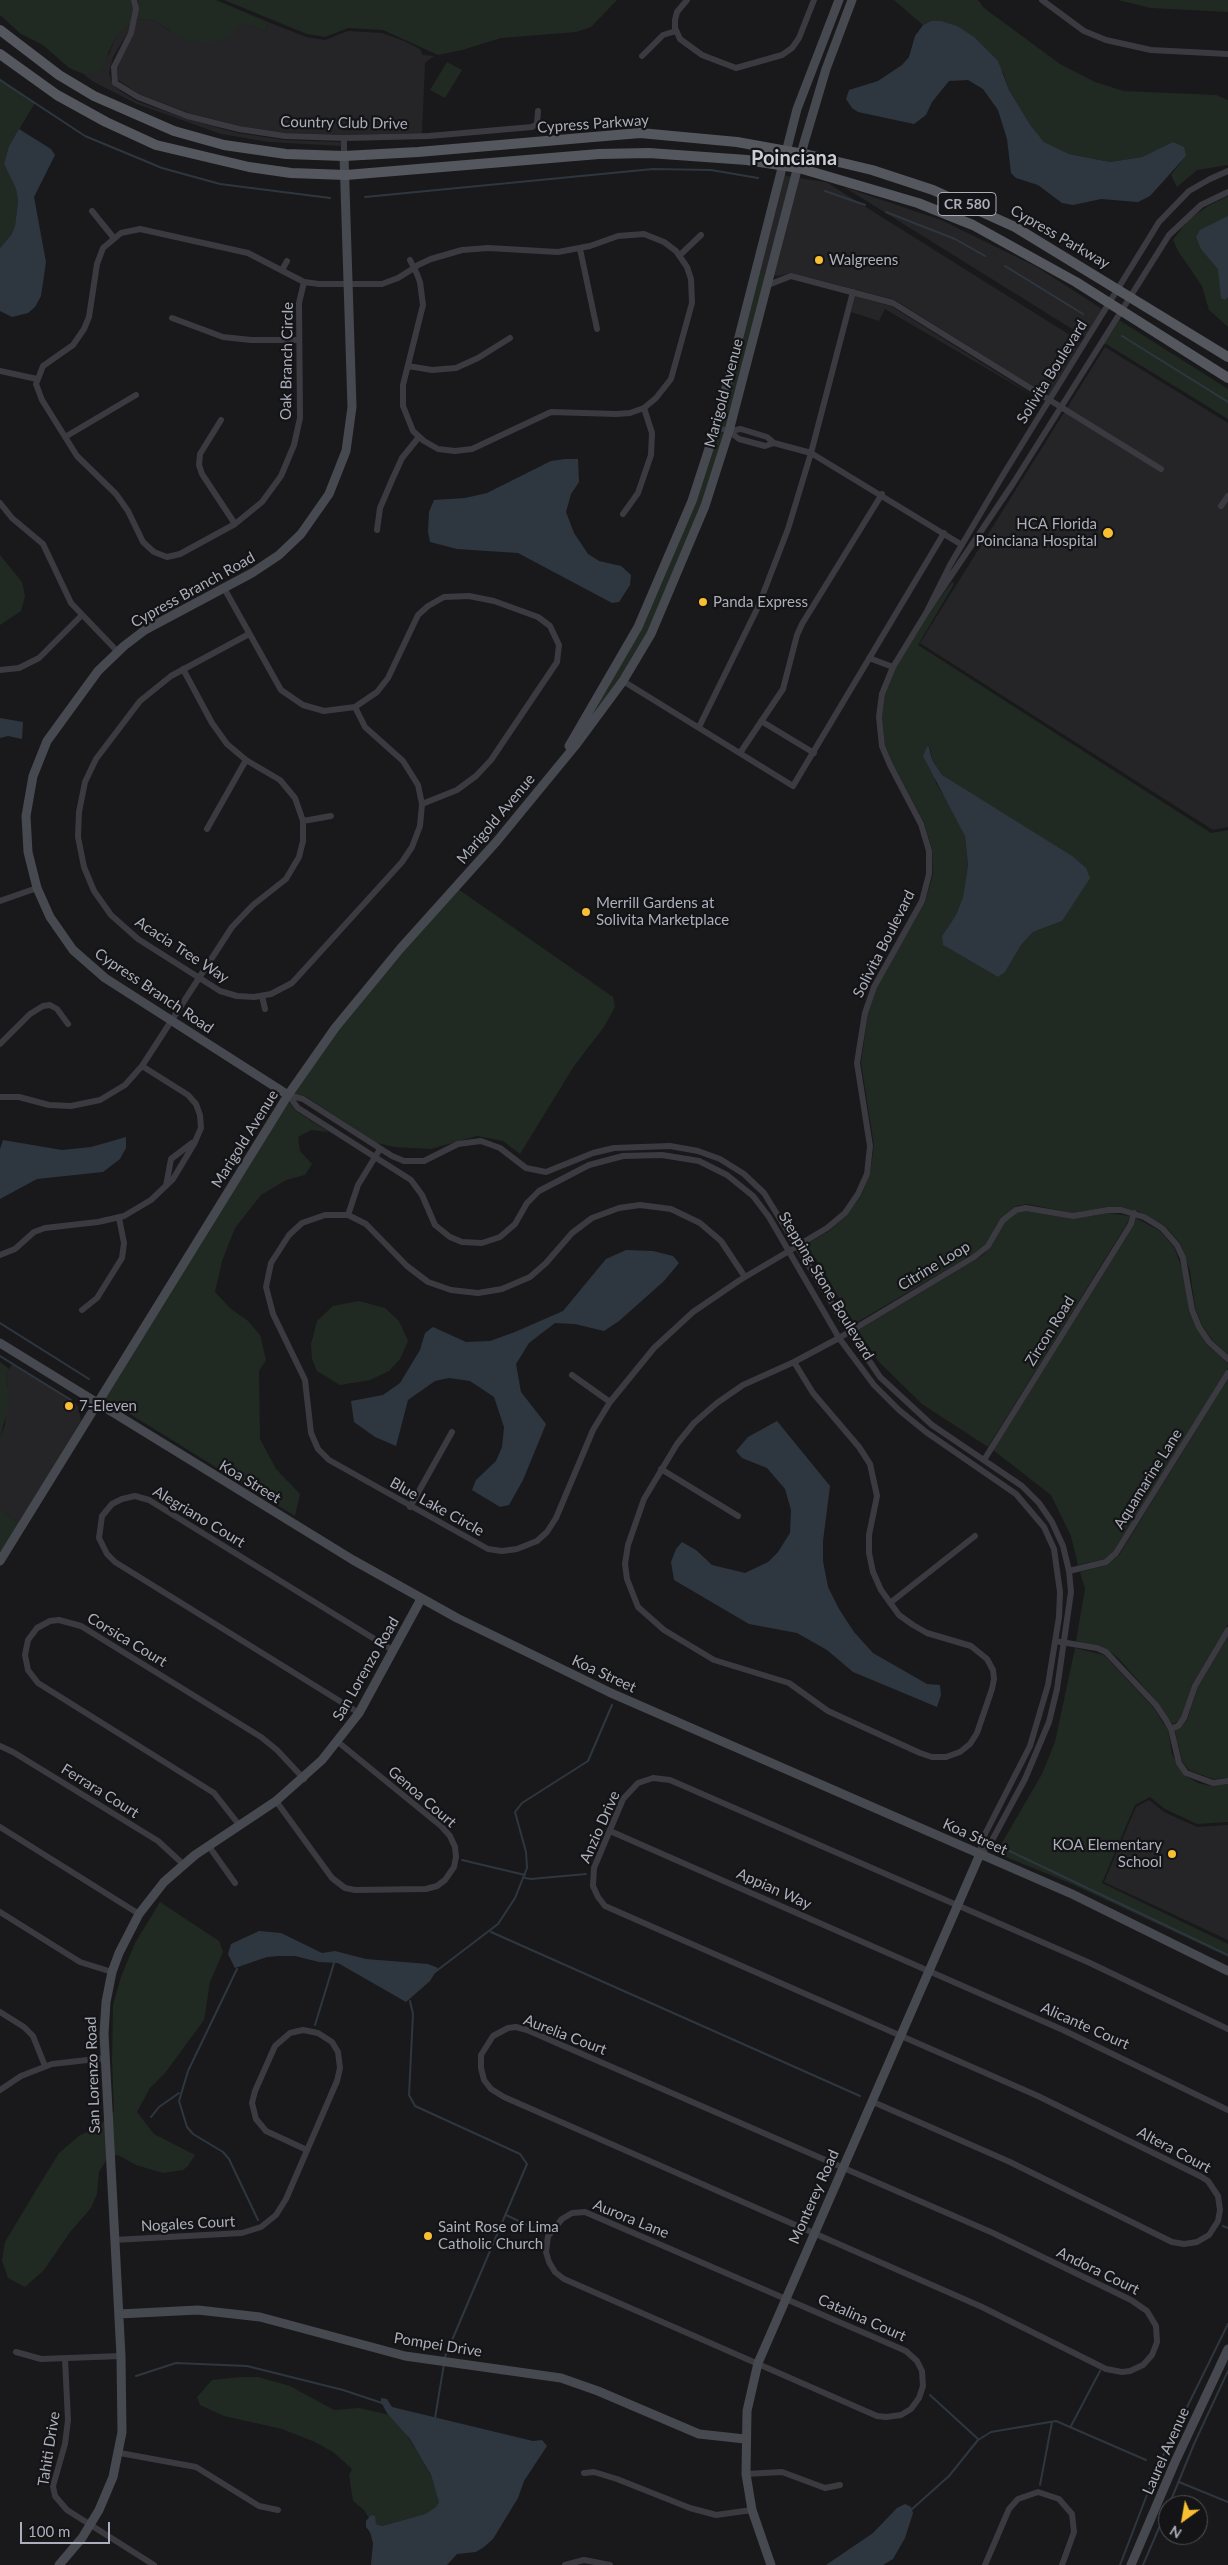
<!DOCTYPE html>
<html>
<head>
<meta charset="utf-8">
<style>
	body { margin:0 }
	#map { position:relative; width:1228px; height:2565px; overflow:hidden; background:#19191b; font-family:Lato,sans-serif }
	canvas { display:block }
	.north { position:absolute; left:1158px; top:2495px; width:50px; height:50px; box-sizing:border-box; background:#141416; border:1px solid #505258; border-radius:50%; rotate:212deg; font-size:14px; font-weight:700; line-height:20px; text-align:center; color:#abafbb }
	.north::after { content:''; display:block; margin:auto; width:18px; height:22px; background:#f9bf33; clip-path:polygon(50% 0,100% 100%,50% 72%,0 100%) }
	.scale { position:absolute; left:20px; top:2522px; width:90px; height:22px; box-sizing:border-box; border:2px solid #abafbb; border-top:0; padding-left:6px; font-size:15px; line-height:18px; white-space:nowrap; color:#abafbb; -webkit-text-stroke:4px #141416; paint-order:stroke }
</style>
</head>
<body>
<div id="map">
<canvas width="1228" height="2565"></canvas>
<div class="north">N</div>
<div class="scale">100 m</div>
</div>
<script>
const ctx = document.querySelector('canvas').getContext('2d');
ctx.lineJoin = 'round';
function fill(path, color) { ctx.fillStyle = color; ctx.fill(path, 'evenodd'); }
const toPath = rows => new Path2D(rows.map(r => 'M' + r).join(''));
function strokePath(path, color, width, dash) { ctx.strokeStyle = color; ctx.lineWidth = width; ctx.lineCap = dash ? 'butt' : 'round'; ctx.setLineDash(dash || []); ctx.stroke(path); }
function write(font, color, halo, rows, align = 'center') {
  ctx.font = font + ' Lato,sans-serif'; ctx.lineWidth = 4.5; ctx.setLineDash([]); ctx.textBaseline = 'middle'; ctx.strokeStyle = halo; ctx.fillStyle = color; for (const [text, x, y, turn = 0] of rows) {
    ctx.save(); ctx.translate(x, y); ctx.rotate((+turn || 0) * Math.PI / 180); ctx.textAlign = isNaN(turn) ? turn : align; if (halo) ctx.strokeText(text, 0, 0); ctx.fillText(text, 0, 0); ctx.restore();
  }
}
fill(toPath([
	[137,19,152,20,170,31,232,31,241,25,250,25,266,31,268,22,306,37,325,40,348,31,382,33,404,41,420,49,423,55,434,56,425,63,422,133,348,135,286,133,240,126,189,113,139,94,118,80,117,67],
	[130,24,128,32,113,57,109,73,113,85,122,92,136,101,186,119,238,133,285,140,341,142,341,146,269,142,221,134,137,104,92,81,82,73,86,75,109,54,116,36],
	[784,175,793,177,767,273,759,271],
	[799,178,826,182,1081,342,1048,396,895,300,792,273,778,276,773,275],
	[844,187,941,220,1037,267,1102,309,1085,337],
	[855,296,891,306,1044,402,885,309,879,321,851,312],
	[1105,347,1228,423,1228,827,1213,830,920,643],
	[12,1364,68,1397,78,1406,81,1421,19,1524,0,1508,0,1437,5,1425,8,1387,6,1374],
	[1149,1800,1164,1812,1197,1827,1228,1825,1228,1940,1104,1882,1136,1807]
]), '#252528');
fill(toPath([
	[0,0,131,0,133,9,130,24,116,36,101,69,86,75,69,68,43,45,21,34,0,15],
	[138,0,216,0,268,22,266,31,250,25,241,25,222,40,211,43,188,41,152,20,137,19],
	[224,0,617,0,591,27,576,32,501,38,462,50,438,55,383,30,348,28,325,37,307,34],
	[894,0,978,0,984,8,1060,64,1095,82,1124,91,1216,95,1228,100,1228,165,1197,170,1177,187,1171,175,1186,156,1174,142,1142,157,1110,162,1069,154,1044,142,1031,126,1009,90,1003,72,931,21,923,25],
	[1118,0,1228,0,1228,12,1151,8],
	[447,62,462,70,445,98,430,90],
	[0,78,35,103,9,146,4,164,16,189,18,201,15,226,11,235,0,248],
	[1228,196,1228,327,1209,310,1202,286,1178,251,1173,240,1188,220,1208,206],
	[759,271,767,273,727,427,720,425],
	[1119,320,1228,389,1228,419,1106,344,1103,345],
	[717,431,725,433,702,505,649,633,621,680,588,722,640,629,663,580,695,502],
	[0,555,22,582,25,596,21,611,0,625],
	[952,582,954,584,918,645,1211,833,1228,830,1228,1355,1212,1340,1202,1325,1195,1308,1190,1271,1180,1243,1164,1225,1138,1211,1108,1207,1073,1213,1027,1204,1016,1206,1001,1217,986,1244,973,1254,854,1324,819,1263,805,1245,829,1231,847,1215,861,1196,870,1174,874,1145,861,1063,868,1013,876,988,925,902,933,874,932,850,924,822,893,764,885,745,882,717,885,695,895,668,928,615],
	[927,747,930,747,932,760,942,775,963,789,1062,921,1033,932,1021,945,1005,972,998,977,943,945,942,936,956,915,963,897,968,865,965,836,953,810,936,783],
	[458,889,613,997,615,1007,604,1027,574,1066,520,1154,503,1141,477,1136,431,1149,394,1147,377,1143,305,1096,293,1093,350,1013],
	[288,1101,296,1111,329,1132,311,1130,298,1137,300,1151,312,1164,305,1175,286,1180,261,1195,235,1228,222,1261,215,1292,231,1309,247,1320,260,1335,266,1360,259,1371,260,1439,276,1469,300,1494,295,1516,104,1398],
	[1026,1211,1072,1219,1108,1213,1130,1216,1128,1222,988,1447,922,1404,879,1362,858,1330,983,1255,991,1247,1005,1222,1017,1213],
	[1136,1218,1160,1231,1174,1247,1184,1273,1189,1311,1197,1329,1207,1345,1228,1363,1228,1368,1114,1551,1105,1559,1078,1565,1071,1536,1051,1495,993,1450,1134,1225],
	[359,1301,385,1308,399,1321,408,1341,400,1359,389,1371,370,1380,340,1385,317,1371,312,1359,311,1344,317,1321,333,1306],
	[0,1362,9,1369,6,1374,10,1402,0,1437],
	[1228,1379,1228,1624,1192,1685,1182,1717,1173,1725,1158,1703,1119,1659,1108,1650,1098,1645,1076,1641,1085,1589,1080,1572,1107,1565,1119,1555],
	[0,1508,19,1524,0,1555],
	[1228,1636,1228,1778,1213,1779,1189,1770,1182,1761,1175,1731,1187,1720,1198,1687],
	[1075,1648,1104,1655,1153,1707,1168,1730,1172,1754,1184,1775,1198,1783,1212,1786,1228,1784,1228,1822,1197,1824,1165,1809,1150,1797,1135,1805,1102,1883,1228,1944,1228,1957,1070,1883,996,1853,1042,1774,1055,1742],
	[160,1902,219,1941,223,1952,210,1982,204,2020,165,2073,150,2088,137,2112,154,2134,195,2155,188,2166,183,2170,163,2173,136,2165,118,2155,113,2156,111,2114,114,2111,112,2061,113,2005,121,1977,135,1943],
	[105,2120,107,2159,99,2172,97,2194,91,2208,70,2232,44,2270,25,2287,8,2278,2,2261,5,2242,38,2187,59,2153,80,2135,97,2128],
	[241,2377,258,2377,290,2386,334,2410,359,2408,390,2415,399,2423,421,2458,431,2476,440,2502,436,2507,425,2514,382,2526,376,2524,371,2515,369,2518,364,2510,353,2501,349,2475,352,2469,333,2452,315,2442,282,2429,224,2416,200,2405,197,2397,212,2380]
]), '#202a22');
fill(toPath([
	[931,21,941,21,957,26,974,37,998,61,1009,90,1031,126,1044,142,1069,154,1110,162,1142,157,1173,142,1184,147,1186,156,1150,196,1138,202,1101,199,1073,205,1062,203,1038,185,1016,178,1011,173,1007,139,998,110,983,89,968,80,949,81,932,102,926,115,914,124,858,112,852,108,846,99,849,90,878,81,902,65,909,57,915,36,923,25],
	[19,129,51,149,55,155,34,197,46,262,41,296,35,307,28,313,12,317,0,311,0,248,11,235,15,226,18,201,16,189,4,164,9,146],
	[1228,216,1228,297,1225,300,1221,298,1218,269,1201,249,1196,237,1200,230],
	[565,459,578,459,579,482,571,494,566,512,574,533,588,554,599,561,621,566,631,575,630,585,619,602,612,603,518,553,457,549,430,542,428,532,429,512,434,500,465,498,487,493,551,461],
	[0,718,23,722,22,739,8,736,0,738],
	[927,747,929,747,932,760,942,775,1072,856,1086,868,1090,878,1062,921,1033,932,1021,945,1005,972,998,977,943,945,942,936,956,915,963,897,968,865,965,836,923,756],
	[126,1137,126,1148,120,1159,103,1172,37,1179,0,1199,0,1149,3,1140,62,1150,91,1147],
	[626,1250,653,1251,673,1256,679,1263,664,1281,619,1321,604,1331,575,1324,555,1323,529,1343,516,1364,521,1392,546,1424,523,1480,509,1505,500,1507,472,1490,476,1480,496,1461,502,1447,504,1427,494,1397,470,1381,449,1378,435,1381,408,1400,396,1446,375,1437,354,1422,351,1401,383,1395,400,1383,420,1350,425,1333,433,1327,466,1342,490,1341,515,1332,563,1311,606,1259],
	[777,1421,830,1486,823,1541,823,1561,828,1587,839,1609,854,1632,873,1653,927,1684,940,1685,941,1695,937,1707,853,1672,827,1650,797,1633,749,1624,674,1580,671,1562,676,1549,682,1542,696,1550,712,1565,745,1573,768,1562,778,1552,790,1533,791,1510,785,1489,767,1468,742,1458,736,1451,748,1437],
	[259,1931,281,1933,322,1953,335,1951,366,1959,428,1964,438,1968,430,1981,406,2002,338,1963,319,1962,295,1956,279,1956,267,1957,235,1968,228,1954,231,1944],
	[381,2398,387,2399,392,2407,533,2441,542,2440,547,2446,524,2481,518,2498,493,2539,484,2547,476,2552,457,2554,447,2565,371,2565,373,2543,370,2532,366,2527,366,2521,371,2515,375,2516,376,2524,382,2526,425,2514,436,2507,439,2502,431,2475,410,2439,387,2413,381,2402],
	[905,2504,911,2507,913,2513,905,2538,893,2559,883,2565,826,2565,873,2533,897,2508]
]), '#2e3740');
strokePath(toPath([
	[0,80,85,136,162,168,220,184,330,198],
	[825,191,865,205],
	[365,197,653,169,711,170,758,178],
	[886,212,955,239,985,256],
	[1005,266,1083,314],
	[1122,336,1228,402],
	[0,1323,89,1379],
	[0,1356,71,1400],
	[999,1846,1228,1955],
	[462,1860,525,1875],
	[525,1878,531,1879,586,1874],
	[491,1932,860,2096],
	[237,1969,188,2071,179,2101,187,2127,193,2134,223,2152,229,2159,258,2220],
	[435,1972,498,1924,515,1898,527,1868,526,1852,515,1812,522,1803,588,1761,612,1705],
	[410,2001,413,2014,409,2095,415,2106,520,2154,527,2164,444,2359],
	[315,2025,334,1963],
	[151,2117,159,2107,179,2093],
	[506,2215,540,2231],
	[1223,2226,1228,2228],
	[136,2376,176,2363,247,2366,343,2390,382,2403],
	[930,2395,978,2439],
	[435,2418,444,2364],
	[1071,2426,1100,2371],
	[1179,2482,1228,2502],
	[1040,2485,1052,2422],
	[1169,2505,1194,2444,1228,2371],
	[911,2510,949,2476,978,2440,991,2432,1056,2421,1146,2460],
	[1120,2565,1158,2466,1228,2324],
	[1143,2565,1168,2507]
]), '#2e3740', 2);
strokePath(toPath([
	[134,0,136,9,131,33,114,67,115,83,138,97,187,116,239,129,285,136,344,138,429,136,532,127,537,124,538,111],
	[687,0,677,12,675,20,675,28,680,39,702,55,736,68,782,55,792,48,799,38,814,0],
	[1042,0,1084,31,1106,40,1151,50,1228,54],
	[642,56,663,35,676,31],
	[344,156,344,138],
	[1228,171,1210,179,1189,191,1159,222,1003,475,950,565,926,613,1014,482,1169,235,1201,205,1228,192],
	[92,211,113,237],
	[580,249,597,329],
	[680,255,701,235],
	[282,270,287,261],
	[304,282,248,253,140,229,121,233,103,248,97,264,89,317,84,329,73,345,43,366,36,384,42,400,77,456,116,494,128,511,143,542,154,552,167,557,180,554,235,524,262,502,281,476,294,445,300,418,299,303,304,282,319,284,382,284,398,278,414,268,418,265,431,259,462,250,488,248,558,252,590,246,618,236,644,234,664,242,676,251,687,267,691,279,692,303,671,379,656,398,644,408,630,413,616,414,551,412,472,449,455,451,438,449,424,441,413,431,403,406,403,385,423,305,420,282,417,274,410,260],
	[768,285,791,276,893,303,1161,469],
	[172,318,223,337,251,340,299,340],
	[408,366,432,370,456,368,478,358,510,338],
	[0,371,37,379],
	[221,420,200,454,199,465,202,474,235,524],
	[716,427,729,431,741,429,767,437,774,443,811,453,853,292],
	[729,431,739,439,765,446,774,443],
	[65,437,136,395],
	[0,503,12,518,43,544,71,603,117,651],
	[1221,506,1228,496],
	[623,514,638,493,651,455,652,433,644,408],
	[377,530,380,508,392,480,402,458,419,437],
	[224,588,281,690,303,705,324,711,355,707,377,692,388,678,418,615,428,606,444,597,469,596,494,601,538,617,550,626,559,645,557,662,491,760,476,776,457,790,422,804],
	[249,634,171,676,140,701,96,759,85,782,79,812,78,837,84,867,94,891,111,915,138,939,220,991,237,996,254,997,271,994,292,983,402,862,412,847,420,826,422,804,418,785,403,761,365,727,355,707],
	[869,658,893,667],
	[0,670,19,668,39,658,82,615],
	[623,681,793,786,944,533],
	[761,721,814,753],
	[699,727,758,607,788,529,811,453,962,545],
	[740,753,783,689,797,635,802,624,882,494],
	[303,821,331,816],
	[207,829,246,760],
	[0,901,37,888],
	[262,996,265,1009],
	[0,1044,30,1014,43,1006,50,1005,57,1009,68,1024],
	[288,1095,298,1108,411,1180,422,1195,435,1225,450,1237,462,1242,482,1243,500,1237,515,1224,527,1203,539,1191,589,1165,623,1156,662,1155,699,1161,727,1175,753,1196,769,1217,839,1338,874,1385,899,1410,926,1432,1016,1494,1044,1527,1054,1549,1060,1592,1059,1617,1048,1685,1030,1746,982,1840,980,1854],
	[288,1095,303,1099,392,1156,404,1161,424,1161,458,1144,481,1141,500,1148,526,1168,546,1172,593,1153,614,1148,670,1146,698,1151,720,1159,744,1174,764,1193,849,1331,880,1377,932,1425,1022,1486,1039,1503,1052,1522,1063,1546,1069,1571,1071,1592,1057,1689,1049,1722,1025,1779,989,1846,980,1854],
	[0,1097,19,1097,49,1105,71,1106,100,1100,125,1085,142,1066,232,927,253,905,286,879,299,857,303,841,303,821,295,798,280,780,246,760,227,744,212,723,183,669],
	[166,1186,171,1159,192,1143],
	[348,1215,358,1185,380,1149],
	[0,1255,15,1249,34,1232,45,1228,98,1222,124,1216,151,1200,173,1179,194,1144,201,1128,200,1115,196,1104,188,1095,142,1066],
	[745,1277,721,1241,700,1223,671,1209,640,1205,619,1208,592,1218,572,1233,546,1263,530,1277,502,1289,478,1293,451,1290,428,1282,407,1266,366,1224,348,1215,325,1215,302,1223,289,1235,271,1263,266,1287,273,1314,305,1380,311,1433,318,1449,329,1460,488,1549,502,1551,517,1549,537,1541,547,1532,556,1518,593,1430,610,1402,654,1348,693,1312,740,1280,745,1277,789,1251,797,1246,827,1228,845,1213,858,1194,867,1174,870,1146,857,1063,865,1013,874,987,922,901,929,874,929,851,921,824,890,765,882,746,879,717,882,694,893,667,926,613],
	[82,1310,97,1298,122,1258,124,1243,119,1218],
	[794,1362,813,1393,859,1447,870,1464,877,1496,869,1535,869,1553,873,1572,881,1590,899,1615,913,1625,927,1633,971,1646,987,1659,993,1670,994,1679,992,1689,977,1733,970,1744,960,1752,946,1757,932,1757,920,1753,828,1711,789,1683,714,1660,664,1630,638,1607,627,1579,625,1564,628,1545,644,1499,677,1444,694,1423,717,1403,743,1385,794,1362,839,1338,974,1257,988,1246,1003,1220,1016,1210,1026,1208,1073,1216,1108,1210,1121,1210,1144,1217,1162,1228,1177,1245,1183,1258,1192,1310,1199,1327,1209,1342,1228,1359],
	[572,1375,610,1402],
	[984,1460,1131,1224,1134,1213],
	[661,1469,738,1516],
	[410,1507,452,1432],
	[1069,1571,1106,1562,1116,1553,1228,1373],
	[890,1603,975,1536],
	[1055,1641,1097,1648,1106,1652,1156,1705,1166,1720,1171,1729,1179,1763,1186,1773,1213,1783,1228,1781],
	[359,1713,115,1562,107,1554,99,1538,102,1516,112,1504,122,1499,135,1496,149,1500,394,1651],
	[1171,1729,1178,1726,1184,1718,1195,1686,1228,1630],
	[0,1746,13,1752,158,1841,183,1864],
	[276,1801,332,1878,345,1888,355,1890,426,1889,437,1886,445,1880,454,1867,456,1857,455,1847,450,1836,441,1826,338,1742],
	[240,1826,214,1793,38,1683,28,1670,25,1655,28,1640,37,1628,50,1621,59,1620,81,1626,261,1737,277,1750,304,1779],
	[0,1827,139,1914],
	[610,1831,1063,2030,1228,2110],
	[208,1845,235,1883],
	[0,1912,80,1962,112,1972],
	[0,2012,24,2027,33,2036,45,2066],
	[516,2027,527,2030,993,2233,1131,2300,1147,2311,1156,2326,1157,2342,1152,2355,1143,2365,1130,2371,1122,2372,1106,2369,982,2307,504,2097,491,2089,484,2080,481,2068,481,2055,493,2036,508,2028,516,2027],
	[0,2090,21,2076,52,2064,105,2058],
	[871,2101,1010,2162,1172,2242,1184,2244,1197,2242,1209,2235,1218,2221,1220,2210,1218,2196,1208,2181,1200,2176,1038,2096,605,1906,598,1897,593,1886,594,1868,623,1799,638,1783,653,1778,670,1780,1090,1963,1228,2029],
	[585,2212,906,2351,917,2361,922,2371,923,2386,919,2398,911,2409,901,2415,886,2417,877,2416,564,2279,555,2272,549,2262,546,2252,548,2236,562,2219,572,2213,585,2212],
	[114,2240,242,2233,261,2227,276,2215,286,2199,337,2081,340,2068,338,2052,332,2042,318,2033,303,2030,290,2033,275,2046,255,2091,252,2103,256,2119,266,2131,307,2150],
	[16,2352,41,2359,121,2356],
	[65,2359,68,2420,65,2444,53,2486,55,2496,67,2510,154,2565],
	[120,2453,196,2467,259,2506,278,2510],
	[584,2473,594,2472,617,2479,690,2508,716,2515,752,2510],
	[746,2474,782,2472,825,2488,840,2485],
	[565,2565,584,2560,610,2565],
	[985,2565,1009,2509,1018,2499,1038,2492,1059,2499,1072,2514,1074,2532,1062,2565]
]), '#3a3a40', 6);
strokePath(toPath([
	[569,746,638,627,692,501,716,427,797,109,839,0],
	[288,1095,105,978,73,950,50,917,37,888,28,852,26,816,33,776,47,741,98,671,124,646,145,630,252,573,279,555,301,534,329,494,346,451,352,407,344,156],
	[0,1343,353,1560,457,1618,609,1692,1070,1893,1228,1971],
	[0,1561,288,1095,335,1028,400,949,497,841,575,746,623,681,651,634,705,506,729,431,804,143,826,69,852,0],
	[119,2314,198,2310,260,2317,405,2356,561,2378,598,2391,699,2434,745,2439],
	[59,2565,82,2538,99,2510,113,2477,122,2432,121,2356,104,2034,106,2002,112,1972,119,1953,139,1914,164,1882,195,1855,276,1801,322,1760,359,1713,421,1599],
	[771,2565,752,2510,746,2474,747,2411,758,2363,980,1854],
	[1131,2565,1175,2462,1228,2349]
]), '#474950', 9);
strokePath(toPath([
	[0,30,59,75,94,96,174,131,224,145,286,154,344,156,418,152,640,133,737,142,809,155,872,170,933,190,1015,227,1228,357],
	[0,54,57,95,106,122,156,145,249,167,291,173,346,175,599,154,649,153,747,160,799,168,918,203,973,225,1076,282,1228,378]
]), '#55575f', 10);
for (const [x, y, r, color] of [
	[819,260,5,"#f9bf33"],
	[1108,533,6,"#f9bf33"],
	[703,602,5,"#f9bf33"],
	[586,912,5,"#f9bf33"],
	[69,1406,5,"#f9bf33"],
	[1172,1854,5,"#f9bf33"],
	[428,2236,5,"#f9bf33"]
]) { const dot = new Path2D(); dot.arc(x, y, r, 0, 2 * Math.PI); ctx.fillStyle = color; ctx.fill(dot); strokePath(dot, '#141416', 2); }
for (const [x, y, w] of [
	[967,204,58]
]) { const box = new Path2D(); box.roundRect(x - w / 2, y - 11.5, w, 23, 4); ctx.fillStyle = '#141416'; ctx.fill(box); strokePath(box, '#abafbb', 1); }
write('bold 14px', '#abafbb', null, [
	["CR 580",967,204]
]);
write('15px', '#abafbb', '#141416', [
	["Country Club Drive",344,123,1],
	["Cypress Parkway",593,124,-4],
	["Cypress Parkway",1060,237,30],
	["Oak Branch Circle",287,361,-89],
	["Solivita Boulevard",1052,372,-58],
	["Marigold Avenue",724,393,-75],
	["Cypress Branch Road",193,590,-29],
	["Marigold Avenue",496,819,-50],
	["Solivita Boulevard",884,944,-63],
	["Acacia Tree Way",182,950,33],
	["Cypress Branch Road",154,991,34],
	["Marigold Avenue",245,1139,-58],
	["Citrine Loop",934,1266,-31],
	["Stepping Stone Boulevard",826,1286,59],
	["Zircon Road",1050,1331,-58],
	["Aquamarine Lane",1148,1479,-58],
	["Koa Street",250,1482,31],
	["Blue Lake Circle",437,1507,29],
	["Alegriano Court",199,1517,31],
	["Corsica Court",127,1640,31],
	["San Lorenzo Road",366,1669,-60],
	["Koa Street",604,1674,25],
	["Ferrara Court",100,1791,32],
	["Genoa Court",422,1797,41],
	["Anzio Drive",600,1827,-66],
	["Koa Street",975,1837,24],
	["Appian Way",774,1889,24],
	["Alicante Court",1085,2026,24],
	["Aurelia Court",565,2035,21],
	["San Lorenzo Road",93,2075,-92],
	["Altera Court",1174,2150,28],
	["Monterey Road",814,2197,-66],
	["Aurora Lane",631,2219,22],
	["Nogales Court",188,2224,-3],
	["Andora Court",1098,2271,26],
	["Catalina Court",862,2318,24],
	["Pompei Drive",438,2345,9],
	["Tahiti Drive",49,2449,-81],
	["Laurel Avenue",1166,2451,-66]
]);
write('15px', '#abafbb', '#141416', [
	["Walgreens",829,260],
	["HCA Florida",1097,524,"right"],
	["Poinciana Hospital",1097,541,"right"],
	["Panda Express",713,602],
	["Merrill Gardens at",596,903],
	["Solivita Marketplace",596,920],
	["7-Eleven",79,1406],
	["KOA Elementary",1162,1845,"right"],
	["School",1162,1862,"right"],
	["Saint Rose of Lima",438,2227],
	["Catholic Church",438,2244]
], 'left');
write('bold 20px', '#ccced7', '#141416', [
	["Poinciana",794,159]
]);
</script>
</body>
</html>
